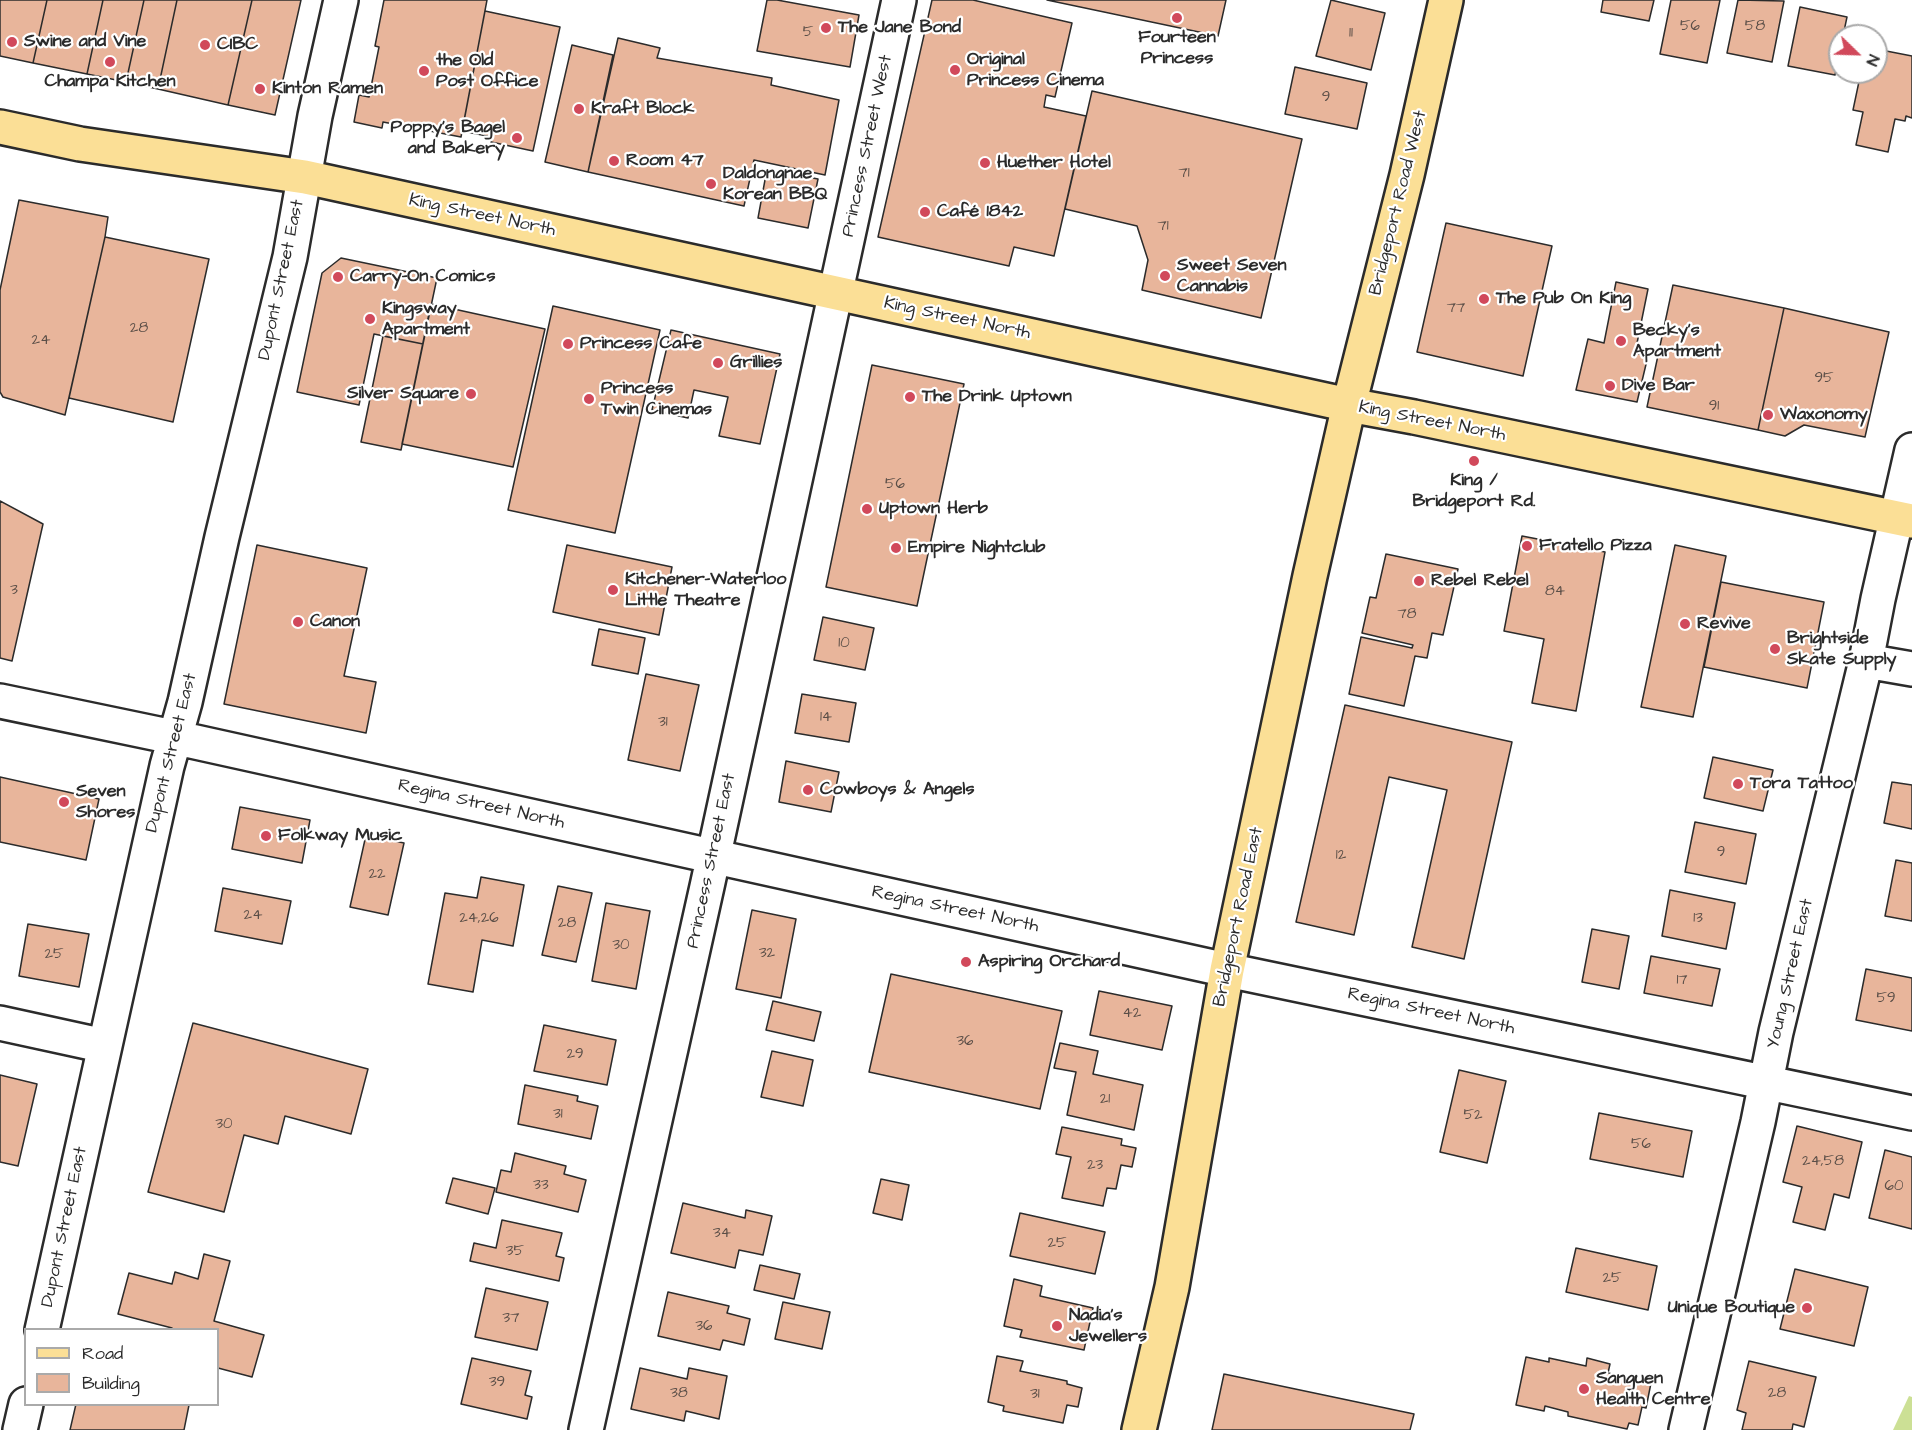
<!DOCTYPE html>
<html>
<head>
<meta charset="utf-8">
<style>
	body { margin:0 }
	#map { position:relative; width:1912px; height:1430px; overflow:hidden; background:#fff; font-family:"Architects Daughter",sans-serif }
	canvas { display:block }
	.legend { position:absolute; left:24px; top:1328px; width:195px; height:78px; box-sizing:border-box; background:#fff; border:2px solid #aaa; margin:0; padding:8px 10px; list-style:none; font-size:18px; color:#2b2b2b }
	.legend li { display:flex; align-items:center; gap:12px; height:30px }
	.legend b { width:30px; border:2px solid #aaa }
	.north { position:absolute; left:1828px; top:24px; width:60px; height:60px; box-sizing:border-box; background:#fff; border:2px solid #aaa; border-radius:50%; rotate:113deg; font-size:16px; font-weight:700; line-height:24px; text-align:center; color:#2b2b2b }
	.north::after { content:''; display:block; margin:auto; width:21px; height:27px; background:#d1495b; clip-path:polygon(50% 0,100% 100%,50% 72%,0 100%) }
</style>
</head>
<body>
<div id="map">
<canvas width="1912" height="1430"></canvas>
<ul class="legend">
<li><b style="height:8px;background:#fbdf96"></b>Road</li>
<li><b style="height:16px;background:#e8b59b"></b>Building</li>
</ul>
<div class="north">N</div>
</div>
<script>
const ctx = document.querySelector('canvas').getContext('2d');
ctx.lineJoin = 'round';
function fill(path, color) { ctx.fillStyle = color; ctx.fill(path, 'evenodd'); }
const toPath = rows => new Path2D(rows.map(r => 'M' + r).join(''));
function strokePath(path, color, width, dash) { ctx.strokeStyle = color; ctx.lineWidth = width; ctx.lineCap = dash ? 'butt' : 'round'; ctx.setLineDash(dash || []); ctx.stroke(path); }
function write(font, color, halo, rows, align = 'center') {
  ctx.font = font + ' "Architects Daughter",sans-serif'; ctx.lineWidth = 4.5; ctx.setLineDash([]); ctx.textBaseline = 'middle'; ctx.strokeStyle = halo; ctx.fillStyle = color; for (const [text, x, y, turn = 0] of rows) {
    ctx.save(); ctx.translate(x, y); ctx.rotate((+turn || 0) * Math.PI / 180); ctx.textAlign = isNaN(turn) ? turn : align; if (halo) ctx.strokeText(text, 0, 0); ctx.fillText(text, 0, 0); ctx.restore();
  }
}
fill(toPath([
	[1909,1396,1912,1397,1912,1430,1893,1430]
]), '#cce095');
const building = toPath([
	[0,0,47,0,33,63,0,56,0,0],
	[47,0,103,0,87,74,33,63,47,0],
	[103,0,144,0,126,82,87,74,103,0],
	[144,0,177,0,158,89,126,82,144,0],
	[177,0,252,0,228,105,158,89,177,0],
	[252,0,301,0,275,115,228,105,252,0],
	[384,0,487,0,461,137,383,122,382,128,354,122,359,95,369,97,379,47,375,46,384,0],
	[767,0,777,0,859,15,850,67,757,51,767,0],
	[932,0,973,0,1072,23,1055,97,1046,95,1044,107,1086,116,1054,256,1014,247,1009,266,878,237,932,0],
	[1047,0,1226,0,1218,36,1047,0],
	[1331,0,1385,13,1371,70,1316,56,1331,0],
	[1603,0,1654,0,1649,21,1601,12,1603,0],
	[1671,0,1720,0,1707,63,1660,54,1671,0],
	[1738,0,1784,1,1772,62,1727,53,1738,0],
	[1800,7,1847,17,1843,36,1840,36,1840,52,1835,75,1788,66,1800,7],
	[485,11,560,27,533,151,491,142,492,137,462,131,485,11],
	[618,38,660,48,657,58,772,78,771,85,839,100,825,175,754,160,744,206,588,172,618,38],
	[572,45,613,55,588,172,545,162,572,45],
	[1876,49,1912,56,1912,118,1906,116,1905,121,1895,119,1888,152,1856,145,1863,112,1853,110,1861,72,1876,72,1876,49],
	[1295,67,1367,83,1357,129,1285,114,1295,67],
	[1092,91,1302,139,1261,318,1142,290,1148,260,1137,226,1065,209,1092,91],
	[767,169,818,179,808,228,758,218,767,169],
	[19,200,108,217,105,237,65,415,3,397,0,392,0,290,19,200],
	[1446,223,1552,246,1523,376,1417,352,1446,223],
	[105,237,209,259,173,422,69,398,105,237],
	[341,258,437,278,423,344,374,334,359,405,297,392,322,273,341,258],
	[1616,282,1648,289,1635,353,1648,356,1637,402,1576,390,1588,339,1604,343,1616,282],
	[1673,285,1784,308,1758,430,1647,407,1673,285],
	[431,304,545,329,513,467,402,444,431,304],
	[553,306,660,330,615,533,508,510,553,306],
	[1784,308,1889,332,1865,437,1804,425,1785,436,1758,430,1784,308],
	[671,330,780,354,760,444,719,436,728,397,694,390,688,418,652,410,671,330],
	[383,336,423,344,401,450,361,442,383,336],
	[872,365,964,384,917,606,826,587,872,365],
	[0,501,43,524,12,661,0,658,0,501],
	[1522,536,1605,552,1576,711,1532,703,1544,639,1504,631,1522,536],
	[257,545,367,568,344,676,376,682,366,733,224,704,257,545],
	[567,545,672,567,659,635,553,612,567,545],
	[1675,545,1726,556,1693,717,1641,707,1675,545],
	[1386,554,1458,569,1443,635,1432,633,1427,658,1415,656,1404,706,1349,694,1361,637,1412,648,1413,645,1362,633,1370,597,1376,598,1386,554],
	[1721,582,1824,602,1807,688,1704,667,1721,582],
	[823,617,874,628,865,670,814,660,823,617],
	[599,629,645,638,638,674,592,665,599,629],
	[646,674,699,685,680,771,628,760,646,674],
	[802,694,856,703,849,742,795,733,802,694],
	[1345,705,1512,742,1464,959,1412,947,1447,790,1389,777,1354,935,1296,922,1345,705],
	[1713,757,1773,770,1763,811,1704,798,1713,757],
	[786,761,839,772,831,812,779,802,786,761],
	[0,777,99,799,86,860,0,842,0,777],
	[1892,782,1912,785,1912,829,1884,823,1892,782],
	[240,807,310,820,302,863,232,849,240,807],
	[1695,822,1756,834,1746,884,1685,872,1695,822],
	[366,835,404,843,388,915,350,907,366,835],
	[1896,860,1912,863,1912,921,1885,916,1896,860],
	[481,877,524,885,513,946,482,940,473,992,428,984,445,893,477,898,481,877],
	[558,886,592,893,576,962,542,955,558,886],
	[223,888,291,901,282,944,215,931,223,888],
	[1670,890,1735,903,1726,949,1662,936,1670,890],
	[606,903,650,911,636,989,592,981,606,903],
	[752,910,796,919,781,998,736,989,752,910],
	[28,924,89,934,79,987,19,976,28,924],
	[1592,929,1629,936,1619,989,1582,982,1592,929],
	[1651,956,1720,969,1712,1006,1644,993,1651,956],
	[1866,969,1912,978,1912,1031,1856,1020,1866,969],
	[891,974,1062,1011,1040,1109,869,1072,891,974],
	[1099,991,1172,1006,1162,1050,1090,1035,1099,991],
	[773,1001,821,1012,814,1041,766,1030,773,1001],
	[193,1023,368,1069,351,1134,285,1116,278,1144,244,1135,224,1212,148,1192,193,1023],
	[544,1025,616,1040,607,1085,534,1071,544,1025],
	[1060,1043,1098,1051,1093,1074,1143,1085,1134,1130,1067,1115,1076,1072,1054,1068,1060,1043],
	[772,1051,813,1060,803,1106,761,1097,772,1051],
	[1459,1070,1506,1081,1487,1163,1440,1152,1459,1070],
	[0,1075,37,1084,18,1166,0,1162,0,1075],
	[525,1085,578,1096,577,1101,598,1106,591,1139,518,1124,525,1085],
	[1599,1113,1692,1131,1683,1177,1590,1159,1599,1113],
	[1797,1126,1862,1142,1849,1198,1834,1194,1825,1230,1793,1222,1802,1187,1783,1182,1797,1126],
	[1062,1127,1122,1139,1121,1145,1136,1148,1132,1167,1121,1165,1116,1189,1107,1188,1103,1206,1062,1198,1071,1157,1056,1154,1062,1127],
	[1885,1150,1912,1157,1912,1229,1869,1218,1885,1150],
	[515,1153,566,1166,564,1174,586,1180,578,1212,496,1192,501,1170,511,1172,515,1153],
	[453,1178,495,1188,488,1214,446,1203,453,1178],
	[881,1179,909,1185,902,1220,873,1213,881,1179],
	[683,1203,745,1218,746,1210,772,1216,763,1255,739,1250,735,1268,671,1253,683,1203],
	[1020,1213,1105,1232,1095,1274,1010,1256,1020,1213],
	[502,1220,562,1233,556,1256,564,1258,559,1281,470,1261,474,1243,496,1248,502,1220],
	[1576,1248,1657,1266,1648,1310,1566,1292,1576,1248],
	[204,1254,230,1261,214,1321,264,1335,252,1377,218,1368,218,1330,172,1330,172,1328,118,1314,129,1273,172,1284,175,1272,198,1279,204,1254],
	[760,1265,800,1274,794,1299,754,1290,760,1265],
	[1795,1269,1868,1287,1854,1346,1780,1329,1795,1269],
	[1014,1279,1042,1286,1040,1296,1093,1308,1084,1350,1020,1337,1022,1330,1004,1326,1014,1279],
	[486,1288,548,1302,537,1350,475,1337,486,1288],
	[668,1292,729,1306,727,1313,750,1319,744,1345,723,1340,720,1350,658,1336,668,1292],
	[783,1302,830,1312,822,1349,775,1339,783,1302],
	[997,1356,1023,1361,1020,1371,1067,1381,1067,1384,1082,1388,1078,1407,1067,1405,1063,1423,1003,1411,1004,1406,988,1402,997,1356],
	[1526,1357,1549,1362,1549,1358,1586,1366,1587,1358,1610,1364,1608,1373,1651,1383,1646,1408,1642,1407,1638,1425,1629,1423,1627,1429,1568,1416,1568,1412,1545,1406,1544,1411,1516,1405,1526,1357],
	[472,1358,531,1371,525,1395,532,1397,527,1419,461,1404,472,1358],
	[1749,1361,1816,1377,1804,1427,1793,1424,1792,1430,1742,1430,1746,1413,1737,1410,1749,1361],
	[640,1368,687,1379,689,1368,727,1376,719,1419,686,1411,684,1421,631,1409,640,1368],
	[1224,1374,1414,1414,1410,1430,1212,1430,1224,1374],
	[76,1404,186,1404,189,1405,184,1430,70,1430,76,1404]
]);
fill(building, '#e8b59b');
strokePath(building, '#2b2b2b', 1.5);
const minor = toPath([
	[1866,661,1912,669],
	[0,701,173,737,1227,970,1912,1113],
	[0,1023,105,1046],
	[42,1330,167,766,185,702,222,537,290,257,315,116,341,0],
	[20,1430,26,1404],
	[586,1430,708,882,899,0],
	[1686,1430,1758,1122,1776,1032,1866,661,1878,599,1912,450]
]);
const major = toPath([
	[0,127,80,144,305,177,1349,405,1414,417,1912,521],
	[1139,1430,1172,1287,1227,970,1310,576,1349,405,1407,175,1446,0]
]);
strokePath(minor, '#2b2b2b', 38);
strokePath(major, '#2b2b2b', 38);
strokePath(minor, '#fff', 33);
strokePath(major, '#fbdf96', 33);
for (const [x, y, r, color] of [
	[1177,18,6,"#d1495b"],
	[826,28,6,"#d1495b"],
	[12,42,6,"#d1495b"],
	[205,45,6,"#d1495b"],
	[110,62,6,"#d1495b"],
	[955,70,6,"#d1495b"],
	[424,71,6,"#d1495b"],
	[260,89,6,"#d1495b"],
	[579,109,6,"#d1495b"],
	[517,138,6,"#d1495b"],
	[614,161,6,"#d1495b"],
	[985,163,6,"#d1495b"],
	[711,184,6,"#d1495b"],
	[925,212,6,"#d1495b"],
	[1165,276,6,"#d1495b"],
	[338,277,6,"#d1495b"],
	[1484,299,6,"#d1495b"],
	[370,319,6,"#d1495b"],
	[1621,341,6,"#d1495b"],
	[568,344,6,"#d1495b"],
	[718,363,6,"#d1495b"],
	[1610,386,6,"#d1495b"],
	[471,394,6,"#d1495b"],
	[910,397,6,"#d1495b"],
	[589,399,6,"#d1495b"],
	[1768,415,6,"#d1495b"],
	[1474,461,6,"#d1495b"],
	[867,509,6,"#d1495b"],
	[1527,546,6,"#d1495b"],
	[896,548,6,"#d1495b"],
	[1419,581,6,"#d1495b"],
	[613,590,6,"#d1495b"],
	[298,622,6,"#d1495b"],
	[1685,624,6,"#d1495b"],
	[1775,649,6,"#d1495b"],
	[1738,784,6,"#d1495b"],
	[808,790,6,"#d1495b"],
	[64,802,6,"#d1495b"],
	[266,836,6,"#d1495b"],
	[966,962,6,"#d1495b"],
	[1807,1308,6,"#d1495b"],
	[1057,1326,6,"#d1495b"],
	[1584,1389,6,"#d1495b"]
]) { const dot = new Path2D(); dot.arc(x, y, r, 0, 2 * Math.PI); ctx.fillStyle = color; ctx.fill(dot); strokePath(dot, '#fff', 2); }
write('15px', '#5a4e47', null, [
	["56",1690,27],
	["58",1755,27],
	["5",808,33],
	["11",1351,34],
	["9",1326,98],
	["71",1184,174],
	["71",1163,227],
	["77",1456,309],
	["28",139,329],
	["24",41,341],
	["95",1824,379],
	["91",1714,407],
	["56",895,485],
	["3",14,591],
	["84",1555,592],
	["78",1407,615],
	["10",844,644],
	["14",826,718],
	["31",663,723],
	["9",1721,853],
	["12",1341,856],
	["22",377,875],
	["24",253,916],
	["24,26",479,919],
	["13",1698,919],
	["28",567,924],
	["30",621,946],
	["32",767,954],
	["25",54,955],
	["17",1682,981],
	["59",1886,999],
	["42",1132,1014],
	["36",965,1042],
	["29",575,1055],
	["21",1105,1100],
	["31",558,1115],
	["52",1473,1116],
	["30",224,1125],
	["56",1641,1145],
	["24,58",1823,1162],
	["23",1095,1166],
	["33",541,1186],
	["60",1894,1187],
	["34",722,1234],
	["25",1057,1244],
	["35",515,1252],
	["25",1612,1279],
	["37",511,1319],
	["36",704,1327],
	["39",497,1383],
	["38",679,1394],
	["28",1777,1394],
	["31",1035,1395]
]);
write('bold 18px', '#2b2b2b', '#fff', [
	["The Jane Bond",838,28],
	["Fourteen",1177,38,"center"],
	["Princess",1177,59,"center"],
	["Swine and Vine",24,42],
	["CIBC",217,45],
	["Original",967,60],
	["Princess Cinema",967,81],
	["the Old",436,61],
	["Post Office",436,82],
	["Champa Kitchen",110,82,"center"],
	["Kinton Ramen",272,89],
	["Kraft Block",591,109],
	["Poppy's Bagel",505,128,"right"],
	["and Bakery",505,149,"right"],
	["Room 47",626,161],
	["Huether Hotel",997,163],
	["Daldongnae",723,174],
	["Korean BBQ",723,195],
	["Café 1842",937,212],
	["Sweet Seven",1177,266],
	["Cannabis",1177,287],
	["Carry-On Comics",350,277],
	["The Pub On King",1496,299],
	["Kingsway",382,309],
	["Apartment",382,330],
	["Becky's",1633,331],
	["Apartment",1633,352],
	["Princess Cafe",580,344],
	["Grillies",730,363],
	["Dive Bar",1622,386],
	["Princess",601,389],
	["Twin Cinemas",601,410],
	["Silver Square",459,394,"right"],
	["The Drink Uptown",922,397],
	["Waxonomy",1780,415],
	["King /",1474,481,"center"],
	["Bridgeport Rd.",1474,502,"center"],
	["Uptown Herb",879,509],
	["Fratello Pizza",1539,546],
	["Empire Nightclub",908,548],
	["Kitchener-Waterloo",625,580],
	["Little Theatre",625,601],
	["Rebel Rebel",1431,581],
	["Canon",310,622],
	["Revive",1697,624],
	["Brightside",1787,639],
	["Skate Supply",1787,660],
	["Tora Tattoo",1750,784],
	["Cowboys & Angels",820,790],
	["Seven",76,792],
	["Shores",76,813],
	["Folkway Music",278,836],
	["Aspiring Orchard",978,962],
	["Unique Boutique",1795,1308,"right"],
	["Nadia's",1069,1316],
	["Jewellers",1069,1337],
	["Sanguen",1596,1379],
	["Health Centre",1596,1400]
], 'left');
write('18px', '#2b2b2b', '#fff', [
	["Princess Street West",868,146,-78],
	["Bridgeport Road West",1399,203,-76],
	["King Street North",482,216,12],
	["Dupont Street East",282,280,-78],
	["King Street North",957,319,12],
	["King Street North",1432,422,11],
	["Dupont Street East",172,753,-76],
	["Regina Street North",481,805,13],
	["Princess Street East",712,861,-78],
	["Regina Street North",955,910,12],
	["Bridgeport Road East",1239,917,-78],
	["Young Street East",1791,974,-77],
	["Regina Street North",1431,1012,12],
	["Dupont Street East",65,1227,-78]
]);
</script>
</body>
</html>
